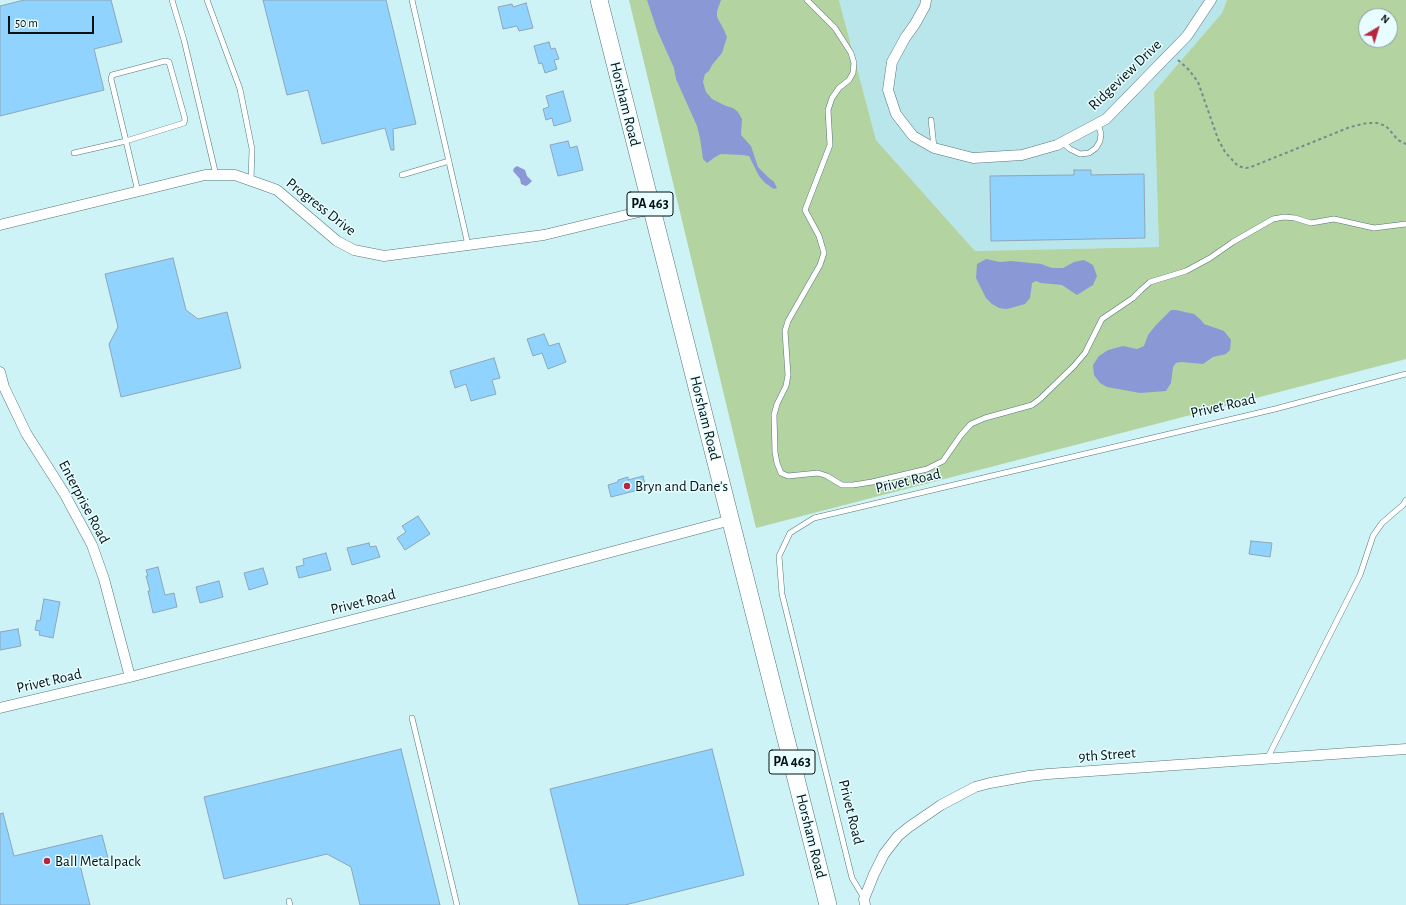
<!DOCTYPE html>
<html>
<head>
<meta charset="utf-8">
<style>
	body { margin:0 }
	#map { position:relative; width:1406px; height:905px; overflow:hidden; background:#cef3f6; font-family:"Alegreya Sans",sans-serif }
	canvas { display:block }
	.north { position:absolute; left:1358px; top:8px; width:40px; height:40px; box-sizing:border-box; background:#e7fdff; border:1px solid #8d9fa0; border-radius:50%; rotate:38deg; font-size:11px; font-weight:700; line-height:16px; text-align:center; color:#051112 }
	.north::after { content:''; display:block; margin:auto; width:14px; height:18px; background:#b8263e; clip-path:polygon(50% 0,100% 100%,50% 72%,0 100%) }
	.scale { position:absolute; left:8px; top:16px; width:86px; height:18px; box-sizing:border-box; border:2px solid #051112; border-top:0; padding-left:5px; font-size:12px; line-height:14px; white-space:nowrap; color:#051112; -webkit-text-stroke:3px #e7fdff; paint-order:stroke }
</style>
</head>
<body>
<div id="map">
<canvas width="1406" height="905"></canvas>
<div class="north">N</div>
<div class="scale">50 m</div>
</div>
<script>
const ctx = document.querySelector('canvas').getContext('2d');
ctx.lineJoin = 'round';
function fill(path, color) { ctx.fillStyle = color; ctx.fill(path, 'evenodd'); }
const toPath = rows => new Path2D(rows.map(r => 'M' + r).join(''));
function strokePath(path, color, width, dash) { ctx.strokeStyle = color; ctx.lineWidth = width; ctx.lineCap = dash ? 'butt' : 'round'; ctx.setLineDash(dash || []); ctx.stroke(path); }
function write(font, color, halo, rows, align = 'center') {
  ctx.font = font + ' "Alegreya Sans",sans-serif'; ctx.lineWidth = 3; ctx.setLineDash([]); ctx.textBaseline = 'middle'; ctx.strokeStyle = halo; ctx.fillStyle = color; for (const [text, x, y, turn = 0] of rows) {
    ctx.save(); ctx.translate(x, y); ctx.rotate((+turn || 0) * Math.PI / 180); ctx.textAlign = isNaN(turn) ? turn : align; if (halo) ctx.strokeText(text, 0, 0); ctx.fillText(text, 0, 0); ctx.restore();
  }
}
fill(toPath([
	[839,0,1227,0,1222,13,1154,92,1159,247,975,251,876,140]
]), '#b8e6eb');
fill(toPath([
	[629,0,839,0,876,140,975,251,1159,247,1154,92,1222,13,1227,0,1406,0,1406,359,756,528],
	[1366,16,1390,16,1390,40,1366,40]
]), '#b3d3a0');
fill(toPath([
	[647,0,721,0,717,11,717,17,724,30,727,37,722,53,712,65,709,71,705,74,703,82,706,92,712,99,726,106,733,108,738,112,742,119,741,135,751,146,758,167,768,177,774,182,777,188,774,189,765,183,759,176,749,156,743,155,721,154,715,157,707,163,703,159,700,138,697,126,676,79,674,68,657,30],
	[517,166,525,170,527,176,532,181,529,184,526,186,521,184,520,179,513,171,514,168],
	[986,259,1000,262,1011,261,1041,264,1052,268,1063,268,1074,262,1084,260,1093,265,1097,276,1093,285,1077,295,1062,285,1041,283,1036,281,1032,283,1030,298,1025,304,1011,308,1006,309,999,308,992,304,986,298,976,278,977,264],
	[1171,310,1176,310,1194,314,1201,320,1204,324,1224,331,1231,340,1230,350,1226,354,1213,357,1203,364,1181,362,1176,363,1173,367,1171,383,1166,391,1140,393,1107,387,1100,383,1094,375,1093,365,1099,356,1108,350,1123,346,1137,349,1144,346,1148,335,1156,325]
]), '#8a99d6');
const building = toPath([
	[24,0,111,0,122,42,94,49,104,90,0,116,0,6,24,0],
	[263,0,386,0,416,124,393,129,394,150,391,150,385,128,322,144,308,90,287,95,263,0],
	[526,3,533,28,519,31,517,26,503,29,498,7,512,4,513,7,526,3],
	[549,42,551,49,555,48,559,59,554,60,557,69,545,73,542,63,539,64,534,46,549,42],
	[563,91,571,121,554,126,552,118,546,120,543,109,549,107,546,96,563,91],
	[568,141,570,148,577,146,583,170,558,176,550,145,568,141],
	[1074,170,1091,170,1091,175,1144,174,1145,238,991,241,990,176,1074,175,1074,170],
	[173,258,186,310,198,319,227,312,241,368,121,397,109,344,118,327,105,274,173,258],
	[544,334,549,346,559,343,566,362,548,369,542,353,533,356,527,339,544,334],
	[494,358,500,378,492,380,496,394,471,401,466,384,455,388,450,371,494,358],
	[643,476,646,488,611,497,608,485,618,482,618,480,628,477,628,480,643,476],
	[418,516,430,534,405,550,397,538,406,532,402,526,418,516],
	[1251,541,1272,543,1270,557,1249,554,1251,541],
	[369,543,370,547,376,546,380,557,352,565,347,548,369,543],
	[326,553,331,570,299,578,296,567,304,565,303,559,326,553],
	[158,567,165,595,174,593,177,607,153,613,148,591,150,591,146,576,148,576,146,570,158,567],
	[263,568,268,584,249,590,244,573,263,568],
	[219,581,223,597,200,603,196,587,219,581],
	[44,599,60,602,53,638,39,635,40,631,35,630,37,620,40,621,44,599],
	[18,629,21,646,0,650,0,632,18,629],
	[401,749,440,905,360,905,351,867,327,854,224,879,204,797,401,749],
	[712,749,744,875,625,905,579,905,550,789,712,749],
	[3,813,14,856,102,835,108,858,80,865,90,905,0,905,0,814,3,813]
]);
fill(building, '#90d3ff');
strokePath(building, '#8da6b8', 1);
const service = toPath([
	[172,0,184,40,216,175],
	[207,0,240,89,252,149,251,181],
	[412,0,468,245],
	[807,0,835,28,851,53,854,63,853,73,849,80,839,88,832,98,828,110,830,145,805,210,819,236,824,253,820,265,788,321,785,331,788,375,786,386,777,404,774,415,775,452,777,463,781,473,788,476,818,473,827,476,842,485,853,485,872,482,927,469,943,461,961,435,971,424,985,418,1032,405,1040,399,1074,366,1085,353,1102,319,1133,298,1141,290,1150,282,1186,271,1210,258,1233,242,1273,219,1284,217,1295,218,1311,223,1334,219,1374,228,1406,224],
	[931,120,934,147],
	[1062,142,1070,149,1080,154,1089,153,1096,148,1100,141,1101,134,1098,123],
	[74,153,126,141,184,123,185,119,169,62,165,61,112,75,111,79,126,141,138,192],
	[402,175,449,161],
	[412,718,457,905],
	[1267,759,1360,575,1373,536,1382,523,1403,505,1406,500],
	[864,898,852,878,782,594,779,556,790,533,814,518,1275,409,1406,374],
	[289,901,290,905]
]);
const minor = toPath([
	[926,0,925,6,915,24,905,38,892,62,888,90,896,114,913,136,934,148,973,158,1022,155,1057,145,1106,119,1187,36,1211,0],
	[0,225,205,175,235,175,277,190,337,241,354,250,384,256,544,235,651,209],
	[0,372,4,387,26,433,64,493,92,545,104,579,130,677],
	[0,708,130,677,469,590,731,520],
	[865,905,864,899,874,874,884,854,898,836,909,827,941,805,975,787,990,783,1029,776,1048,774,1406,749]
]);
const primary = toPath([
	[599,0,828,905]
]);
strokePath(service, '#557679', 6);
strokePath(minor, '#557679', 11);
strokePath(primary, '#557679', 18);
strokePath(toPath([
	[1178,60,1189,70,1198,82,1218,139,1225,152,1238,166,1246,168,1251,167,1350,127,1367,123,1377,123,1386,126,1398,140,1406,144]
]), '#718b8d', 2, [3, 3]);
strokePath(service, '#fff', 5);
strokePath(minor, '#fff', 10);
strokePath(primary, '#fff', 17);
for (const [x, y, r, color] of [
	[627,486,4,"#b8263e"],
	[47,861,4,"#b8263e"]
]) { const dot = new Path2D(); dot.arc(x, y, r, 0, 2 * Math.PI); ctx.fillStyle = color; ctx.fill(dot); strokePath(dot, '#e7fdff', 1.5); }
for (const [x, y, w] of [
	[650,204,46],
	[792,762,46]
]) { const box = new Path2D(); box.roundRect(x - w / 2, y - 12, w, 24, 3); ctx.fillStyle = '#e7fdff'; ctx.fill(box); strokePath(box, '#051112', 1); }
write('bold 14px', '#051112', null, [
	["PA 463",650,204],
	["PA 463",792,762]
]);
write('15px', '#051112', '#e7fdff', [
	["Ridgeview Drive",1125,75,-44],
	["Horsham Road",625,104,76],
	["Progress Drive",321,207,38],
	["Privet Road",1223,406,-13],
	["Horsham Road",705,418,76],
	["Privet Road",908,481,-13],
	["Enterprise Road",84,502,62],
	["Privet Road",363,602,-14],
	["Privet Road",49,681,-13],
	["9th Street",1107,755,-4],
	["Privet Road",851,812,76],
	["Horsham Road",811,836,76]
]);
write('15px', '#051112', '#e7fdff', [
	["Bryn and Dane's",635,486],
	["Ball Metalpack",55,861]
], 'left');
</script>
</body>
</html>
